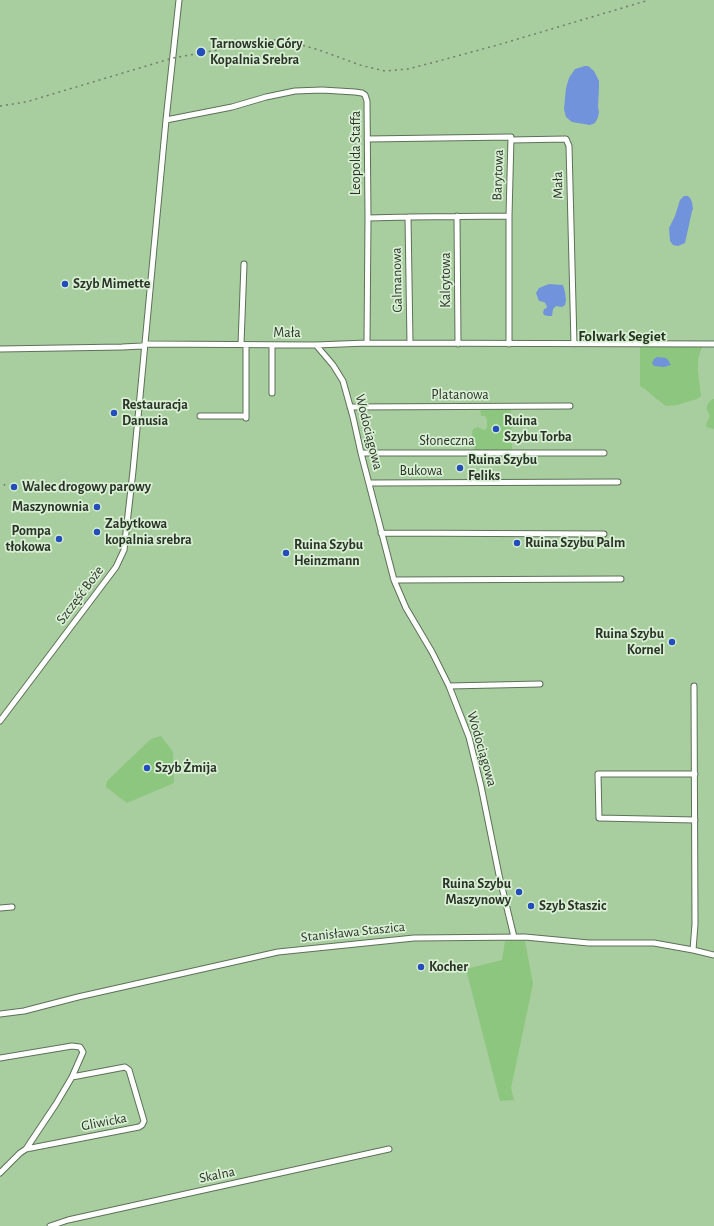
<!DOCTYPE html>
<html>
<head>
<meta charset="utf-8">
<style>
	body { margin:0 }
	canvas { display:block; background:#d8efd3 }
</style>
</head>
<body>
<canvas width="714" height="1226"></canvas>
<script>
const ctx = document.querySelector('canvas').getContext('2d');
ctx.lineJoin = 'round';
function fill(path, color) { ctx.fillStyle = color; ctx.fill(path, 'evenodd'); }
const toPath = rows => new Path2D(rows.map(r => 'M' + r).join(''));
function strokePath(path, color, width, dash) { ctx.strokeStyle = color; ctx.lineWidth = width; ctx.lineCap = dash ? 'butt' : 'round'; ctx.setLineDash(dash || []); ctx.stroke(path); }
function write(font, color, halo, rows, align = 'center') {
  ctx.font = font + ' "Alegreya Sans",sans-serif'; ctx.lineWidth = 3.5; ctx.setLineDash([]); ctx.textBaseline = 'middle'; ctx.strokeStyle = halo; ctx.fillStyle = color; for (const [text, x, y, turn = 0] of rows) {
    ctx.save(); ctx.translate(x, y); ctx.rotate((+turn || 0) * Math.PI / 180); ctx.textAlign = isNaN(turn) ? turn : align; if (halo) ctx.strokeText(text, 0, 0); ctx.fillText(text, 0, 0); ctx.restore();
  }
}
fill(toPath([
	[0,0,714,0,714,1226,0,1226]
]), '#a8cd9f');
fill(toPath([
	[640,347,702,347,698,359,698,372,701,396,697,399,677,405,666,406,654,397,645,389,640,386],
	[712,399,714,399,714,429,706,427,707,422,710,416,707,410,707,405],
	[480,409,511,409,512,450,474,451,472,433,473,429,478,427,484,430,487,428,487,419,485,416,481,416],
	[161,736,173,752,174,783,127,803,106,787,107,781,151,739],
	[505,941,525,941,533,984,511,1088,514,1100,500,1101,466,969,502,960]
]), '#8dc67e');
fill(toPath([
	[585,66,588,66,594,71,599,81,599,87,598,107,599,112,598,117,595,123,590,125,572,122,566,117,564,109,566,88,569,78,575,69],
	[684,196,688,196,690,198,692,202,693,209,692,211,685,243,678,246,673,245,670,241,669,228,675,216,680,200],
	[549,284,563,285,565,292,566,300,565,305,562,307,556,306,553,309,552,316,548,316,544,315,543,313,544,309,547,308,546,304,544,302,539,301,536,293,539,288],
	[657,357,666,358,668,360,671,365,664,367,654,366,652,363,654,359]
]), '#7193dc');
const minor = toPath([
	[166,120,232,107,266,97,295,91,322,90,355,92,362,93,365,95,367,101,368,218,367,343],
	[367,139,511,137,509,216,408,217,368,218],
	[511,140,566,139,569,146,574,344],
	[457,216,458,344],
	[509,216,509,344],
	[408,217,410,343],
	[241,344,244,264],
	[272,345,272,393],
	[316,345,333,365,343,381,353,417,361,453,394,580,406,608,432,652,449,686,469,737,481,786,499,875,514,937],
	[0,349,122,347,142,346,148,344,316,345,367,343,714,344],
	[350,407,570,406],
	[200,416,246,416],
	[246,418,246,345],
	[361,453,604,453],
	[369,483,618,482],
	[381,533,604,534],
	[394,580,621,579],
	[449,686,540,684],
	[0,721,116,567,124,550,133,471,166,120,179,0],
	[695,774,598,774,599,818,695,820],
	[0,908,12,907],
	[693,950,695,924,694,686],
	[0,1014,24,1011,78,997,278,952,414,938,525,937,589,943,654,943,693,950,714,955],
	[0,1058,72,1046,80,1047,83,1052,72,1077,56,1104,26,1149,20,1153,0,1173],
	[26,1149,139,1127,142,1125,144,1121,129,1070,125,1067,72,1077],
	[50,1226,68,1220,389,1149]
]);
strokePath(minor, '#5d7158', 7);
strokePath(minor, '#fff', 5);
strokePath(toPath([
	[0,106,26,102,173,58,273,40,283,40,295,43,322,51,360,65,372,68,385,71,408,69,446,59,501,44,649,0],
	[4,484,6,488],
	[23,486,26,486]
]), '#6f7e6c', 1.5, [2, 4]);
for (const [x, y, r, color] of [
	[201,52,5,"#234dbb"],
	[65,284,4,"#234dbb"],
	[114,413,4,"#234dbb"],
	[496,429,4,"#234dbb"],
	[460,468,4,"#234dbb"],
	[14,487,4,"#234dbb"],
	[97,507,4,"#234dbb"],
	[97,532,4,"#234dbb"],
	[59,539,4,"#234dbb"],
	[517,543,4,"#234dbb"],
	[286,553,4,"#234dbb"],
	[672,642,4,"#234dbb"],
	[147,768,4,"#234dbb"],
	[519,892,4,"#234dbb"],
	[531,906,4,"#234dbb"],
	[421,967,4,"#234dbb"]
]) { const dot = new Path2D(); dot.arc(x, y, r, 0, 2 * Math.PI); ctx.fillStyle = color; ctx.fill(dot); strokePath(dot, '#d8efd3', 1.5); }
write('bold 14px', '#2a3328', '#d8efd3', [
	["Tarnowskie Góry",210,44],
	["Kopalnia Srebra",210,60],
	["Szyb Mimette",73,284],
	["Restauracja",122,405],
	["Danusia",122,421],
	["Ruina",504,421],
	["Szybu Torba",504,437],
	["Ruina Szybu",468,460],
	["Feliks",468,476],
	["Walec drogowy parowy",22,487],
	["Maszynownia",89,507,"right"],
	["Zabytkowa",105,524],
	["kopalnia srebra",105,540],
	["Pompa",51,531,"right"],
	["tłokowa",51,547,"right"],
	["Ruina Szybu Palm",525,543],
	["Ruina Szybu",294,545],
	["Heinzmann",294,561],
	["Ruina Szybu",664,634,"right"],
	["Kornel",664,650,"right"],
	["Szyb Żmija",155,768],
	["Ruina Szybu",511,884,"right"],
	["Maszynowy",511,900,"right"],
	["Szyb Staszic",539,906],
	["Kocher",429,967]
], 'left');
write('14px', '#2a3328', '#d8efd3', [
	["Leopolda Staffa",356,153,-90],
	["Barytowa",498,175,-88],
	["Mała",558,185,-91],
	["Galmanowa",397,280,-91],
	["Kalcytowa",446,280,-90],
	["Mała",287,333],
	["Platanowa",460,395],
	["Wodociągowa",369,432,76],
	["Słoneczna",447,441],
	["Bukowa",421,471],
	["Szczęść Boże",80,595,-53],
	["Wodociągowa",482,749,74],
	["Stanisława Staszica",353,932,-6],
	["Gliwicka",104,1122,-11],
	["Skalna",217,1175,-12]
]);
write('bold 15px', '#24351f', '#d8efd3', [
	["Folwark Segiet",622,336]
]);
</script>
</body>
</html>
